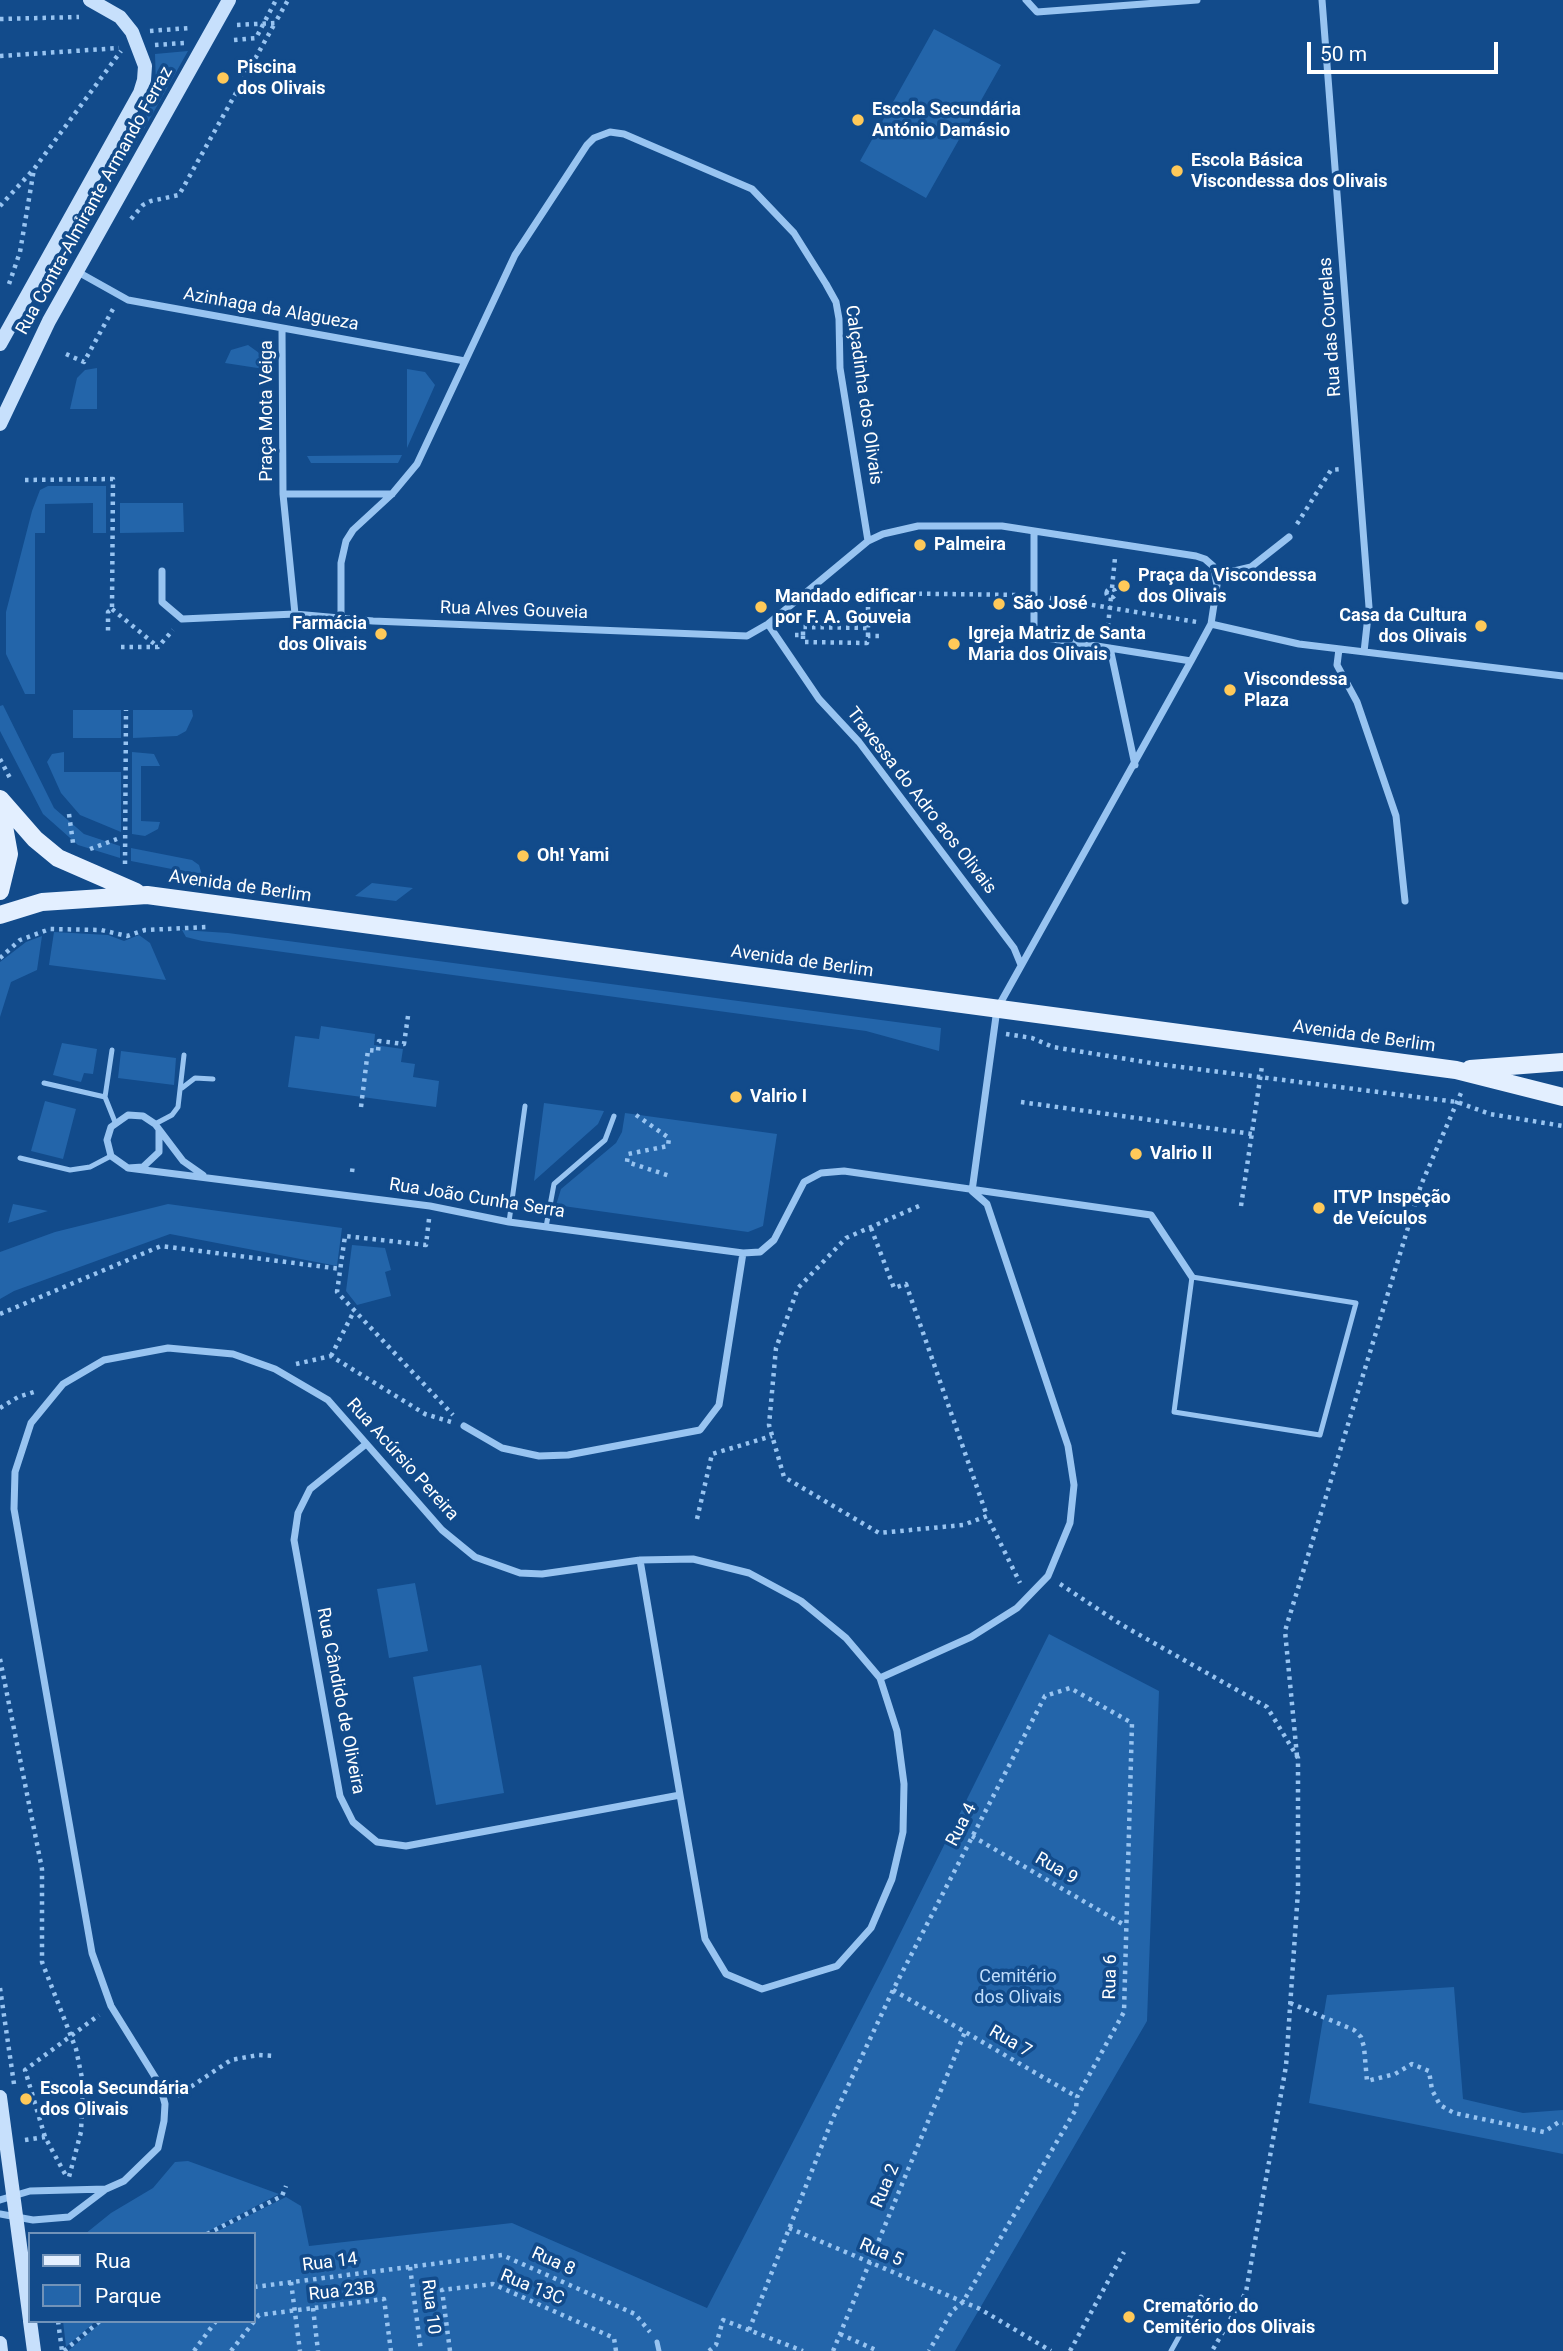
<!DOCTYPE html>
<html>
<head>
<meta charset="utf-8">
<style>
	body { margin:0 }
	#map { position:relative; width:1563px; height:2351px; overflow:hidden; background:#124b8b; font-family:Roboto,sans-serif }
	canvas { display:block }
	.legend { position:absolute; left:28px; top:2232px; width:228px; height:91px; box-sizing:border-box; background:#124b8b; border:2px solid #7193b9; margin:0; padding:9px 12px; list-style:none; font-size:21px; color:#fff }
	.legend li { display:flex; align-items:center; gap:14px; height:35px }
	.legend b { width:35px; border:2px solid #7193b9 }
	.scale { position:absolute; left:1307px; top:42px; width:191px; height:32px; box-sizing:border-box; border:4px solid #fff; border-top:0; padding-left:9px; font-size:21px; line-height:24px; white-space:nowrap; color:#fff; -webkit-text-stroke:5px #124b8b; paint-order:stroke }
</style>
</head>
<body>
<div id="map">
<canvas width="1563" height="2351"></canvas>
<ul class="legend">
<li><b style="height:9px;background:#e3efff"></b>Rua</li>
<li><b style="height:19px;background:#2365aa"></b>Parque</li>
</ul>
<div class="scale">50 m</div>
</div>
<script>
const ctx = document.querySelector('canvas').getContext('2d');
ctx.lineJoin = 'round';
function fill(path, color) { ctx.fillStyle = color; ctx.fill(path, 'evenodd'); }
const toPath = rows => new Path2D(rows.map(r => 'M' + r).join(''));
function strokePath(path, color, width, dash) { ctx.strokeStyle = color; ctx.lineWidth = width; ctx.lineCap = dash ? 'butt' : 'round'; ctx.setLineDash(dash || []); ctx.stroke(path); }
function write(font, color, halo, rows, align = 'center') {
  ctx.font = font + ' Roboto,sans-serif'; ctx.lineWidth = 7; ctx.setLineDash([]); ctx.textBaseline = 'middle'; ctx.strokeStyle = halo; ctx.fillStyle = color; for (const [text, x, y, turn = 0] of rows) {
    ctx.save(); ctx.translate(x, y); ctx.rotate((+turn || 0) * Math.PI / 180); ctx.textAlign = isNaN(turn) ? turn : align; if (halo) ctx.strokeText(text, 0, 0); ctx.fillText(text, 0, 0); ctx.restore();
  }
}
fill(toPath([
	[934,29,1001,65,926,198,860,161],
	[188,51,117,177,109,172,156,86,155,54],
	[248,345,262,355,264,369,225,363,231,350],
	[97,368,97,409,70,409,77,378,85,370],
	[407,369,425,372,435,385,407,448],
	[402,455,398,463,311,463,307,456],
	[48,486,106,486,106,533,93,533,93,503,45,504,45,533,35,533,35,694,25,694,6,654,6,612,32,511,40,490],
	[120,503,183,503,184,532,120,533],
	[3,705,54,808,84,834,120,846,120,858,78,845,43,814,0,731,0,706],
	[73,710,121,710,121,738,73,738],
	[133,710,192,710,193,716,186,731,177,736,133,738],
	[64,752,64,772,121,772,121,832,80,815,61,793,47,762,52,754],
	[132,752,154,754,160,766,141,766,141,821,160,822,158,829,145,836,132,834],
	[131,848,192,860,199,865,202,875,131,861],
	[372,883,413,888,396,901,355,896],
	[182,930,228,933,941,1028,939,1051,866,1031,202,941,186,937],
	[54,932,108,935,124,941,139,935,150,943,166,980,49,965],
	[42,936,37,970,11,982,0,1017,0,962,26,942],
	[321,1026,375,1034,374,1045,403,1049,401,1062,415,1064,413,1077,439,1081,436,1107,288,1087,295,1036,319,1039],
	[62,1043,97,1049,93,1074,84,1073,81,1082,53,1075],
	[121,1051,176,1058,174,1085,118,1078],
	[45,1101,76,1109,63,1159,31,1151],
	[544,1103,604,1111,598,1124,534,1181],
	[625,1113,777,1134,763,1226,748,1232,556,1205,561,1189,616,1143,622,1132],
	[13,1204,48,1211,8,1223],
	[168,1204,342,1228,337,1266,170,1234,14,1291,0,1299,0,1252,55,1232],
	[352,1245,385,1248,391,1270,385,1272,391,1296,357,1305,346,1291],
	[415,1583,428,1651,389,1658,377,1589],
	[1049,1634,1159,1691,1147,2021,955,2351,68,2351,103,2321,254,2321,254,2234,212,2234,286,2197,301,2206,309,2246,512,2223,707,2308,885,1964],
	[481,1665,504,1793,436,1805,413,1677],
	[1454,1987,1463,2099,1523,2113,1563,2110,1563,2154,1309,2103,1327,1995],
	[188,2161,279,2194,203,2234,85,2234,111,2213,153,2188,175,2162],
	[63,2321,96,2321,66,2347]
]), '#2365aa');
strokePath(toPath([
	[0,19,79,17],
	[237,25,275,23,288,0],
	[150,31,190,28],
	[234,40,256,38,276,0],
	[155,45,184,43],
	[0,56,119,48],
	[0,206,34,169,121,51],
	[131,219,143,205,151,201,179,195,275,23],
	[9,284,20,252,34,169],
	[66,354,84,362,113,309],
	[25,480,113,479,112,609,108,612,108,634],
	[1297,524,1331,470,1342,469],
	[1112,588,1115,558],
	'1106.5 593a4.5 4.5 0 1 1 9 0a4.5 4.5 0 1 1-9 0Z',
	[1050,598,1197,622],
	[112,609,157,646],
	[795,635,803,635,803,642,867,643,868,636,881,636],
	[803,635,803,627,868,628],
	[1107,635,1111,597],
	[868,636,868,593,1021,595],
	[121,647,158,647,173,630],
	[0,759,11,780],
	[69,814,73,843],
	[90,849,117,839],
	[125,864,126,710],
	[0,958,20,940,50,929,101,930,127,936,145,930,207,927],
	[1006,1034,1032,1038,1053,1047,1157,1064,1457,1102,1490,1114,1563,1126],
	[1021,1102,1252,1134],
	[361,1107,368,1050,378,1051,379,1041,404,1044,408,1016],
	[636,1115,669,1138,668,1146,628,1154,627,1162,670,1176],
	[352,1172,353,1165],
	[919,1206,846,1238,798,1288,776,1348,769,1425,784,1477,879,1533,963,1525,987,1516,1020,1583],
	[1241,1206,1262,1066],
	[429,1219,426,1245,345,1236,337,1292,453,1415],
	[871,1228,894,1288,906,1284,987,1516],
	[0,1314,161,1246,341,1269],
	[331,1356,354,1311],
	[296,1364,331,1356,425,1414,451,1422],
	[0,1408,18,1397,37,1391],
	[697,1519,712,1454,772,1436],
	[1060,1584,1122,1625,1267,1707,1298,1758,1298,1891,1286,2066,1246,2292,1212,2351],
	[0,1659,42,1869,42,1962,76,2049,83,2083,81,2132,69,2177],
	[1297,1756,1285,1631,1421,1185,1461,1093],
	[972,1836,1126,1926],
	[0,1988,14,2084],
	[893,1990,1077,2097],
	[1290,2003,1354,2030,1361,2037,1364,2047,1367,2081,1395,2074,1412,2064,1429,2071,1432,2090,1440,2105,1454,2113,1544,2132,1559,2122,1563,2123],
	[177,2096,231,2060,258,2055,276,2056],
	[25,2140,45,2137],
	[65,2174,45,2137,25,2070,99,2015],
	[789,2228,980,2309,1051,2351],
	[207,2234,282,2196,286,2186],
	[410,2267,421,2351],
	[291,2282,300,2351],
	[254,2287,502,2255,635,2314,650,2332],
	[313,2308,318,2351],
	[58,2321,62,2351],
	[749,2330,832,2120,893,1990,1045,1696,1070,1688,1132,1723,1124,2012,1077,2097,1076,2109,963,2302,952,2311,929,2351],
	[840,2334,878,2351],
	[64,2351,100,2321],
	[194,2351,216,2321],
	[231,2351,259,2315,384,2299,391,2351],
	[450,2351,442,2290,493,2284,614,2338,616,2351],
	[709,2351,716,2345,723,2320,803,2351],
	[833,2351,965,2032],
	[1070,2351,1124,2252]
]), '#98c4f1', 4.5, [3.5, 5]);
strokePath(toPath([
	[112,1050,105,1097,115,1122],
	[44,1083,105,1097],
	[182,1088,195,1078,213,1079],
	[155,1124,172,1115,178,1107,184,1055],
	[20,1158,70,1170,90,1167,111,1156],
	[509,1222,525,1106],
	[546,1227,554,1184,605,1140,614,1116],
	[1192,1277,1356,1303,1320,1435,1174,1412,1192,1277],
	[657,2342,659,2351],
	[1171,2351,1201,2297]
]), '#98c4f1', 5);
strokePath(toPath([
	[1026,0,1037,12,1197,0],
	[1322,0,1369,607,1364,652],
	[78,272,128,300,465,361],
	[282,328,283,494,295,614],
	[283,494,392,494],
	[162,571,162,602,182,619,295,614,373,621,747,636,768,624,868,541,883,534,918,526,1002,526,1196,556,1205,559,1213,566,1217,585,1211,624,1191,661,1034,636,1034,531],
	[1217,575,1251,567,1289,537],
	[341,618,341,563,346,541,353,530,392,494,417,464,515,255,587,145,594,138,610,132,624,134,752,189,794,233,826,284,836,302,839,319,840,368,868,541],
	[768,624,819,699,859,742,1014,948,1021,965],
	[1211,624,1299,644,1563,676],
	[1110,648,1135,765],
	[1339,649,1337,665,1357,702,1396,816,1405,901],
	[159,1130,159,1152,143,1167,128,1168,111,1156,107,1140,111,1127,128,1115,143,1116,155,1124,183,1161,203,1175],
	[128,1168,430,1206,509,1222,743,1253,760,1252,774,1240,804,1182,821,1173,844,1171,1151,1215,1192,1277],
	[464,1426,502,1448,539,1456,568,1455,700,1430,719,1405,743,1253],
	[366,1444,310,1489,298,1513,294,1540,340,1796,353,1822,377,1842,406,1846,680,1795,640,1560],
	[880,1678,971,1637,1017,1608,1048,1576,1070,1523,1074,1485,1068,1446,987,1204,972,1191,997,1009,1191,661],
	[0,2200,30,2191,106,2189],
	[0,2214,33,2220,69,2217,106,2189,124,2181,158,2148,164,2121,165,2104,160,2085,111,2006,92,1953,14,1509,15,1472,31,1423,63,1384,104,1360,168,1348,233,1354,275,1369,328,1400,442,1530,475,1557,520,1573,542,1574,640,1560,693,1559,749,1573,801,1601,846,1638,880,1678,897,1731,904,1784,903,1832,892,1879,871,1928,837,1966,762,1989,726,1974,705,1939,680,1795]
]), '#98c4f1', 7);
strokePath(toPath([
	[0,344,140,93,144,80,145,66,132,32,120,17,90,0],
	[0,424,49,321,229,0],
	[0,2097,30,2320],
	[30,2321,34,2351],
	[0,2343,1,2351]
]), '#c7e0fc', 14);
strokePath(toPath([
	[0,799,35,839,58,858,136,892],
	[0,804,9,854,0,891],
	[0,915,42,902,147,895,1456,1070,1563,1097],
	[1470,1069,1563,1062]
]), '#e3efff', 18);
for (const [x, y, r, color] of [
	[223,78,7,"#ffc959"],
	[858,120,7,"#ffc959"],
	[1177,171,7,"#ffc959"],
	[920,545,7,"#ffc959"],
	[1124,586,7,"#ffc959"],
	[999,604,7,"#ffc959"],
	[761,607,7,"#ffc959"],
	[1481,626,7,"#ffc959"],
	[381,634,7,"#ffc959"],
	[954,644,7,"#ffc959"],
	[1230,690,7,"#ffc959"],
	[523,856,7,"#ffc959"],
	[736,1097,7,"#ffc959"],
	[1136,1154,7,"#ffc959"],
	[1319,1208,7,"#ffc959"],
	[26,2099,7,"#ffc959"],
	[1129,2317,7,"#ffc959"]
]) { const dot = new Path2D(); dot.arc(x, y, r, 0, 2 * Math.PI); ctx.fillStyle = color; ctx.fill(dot); strokePath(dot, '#124b8b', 2.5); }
write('bold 18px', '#fff', '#124b8b', [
	["Piscina",237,68],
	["dos Olivais",237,89],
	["Escola Secundária",872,110],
	["António Damásio",872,131],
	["Escola Básica",1191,161],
	["Viscondessa dos Olivais",1191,182],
	["Palmeira",934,545],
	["Praça da Viscondessa",1138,576],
	["dos Olivais",1138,597],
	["Mandado edificar",775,597],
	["por F. A. Gouveia",775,618],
	["São José",1013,604],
	["Casa da Cultura",1467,616,"right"],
	["dos Olivais",1467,637,"right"],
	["Farmácia",367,624,"right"],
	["dos Olivais",367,645,"right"],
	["Igreja Matriz de Santa",968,634],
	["Maria dos Olivais",968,655],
	["Viscondessa",1244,680],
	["Plaza",1244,701],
	["Oh! Yami",537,856],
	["Valrio I",750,1097],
	["Valrio II",1150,1154],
	["ITVP Inspeção",1333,1198],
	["de Veículos",1333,1219],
	["Escola Secundária",40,2089],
	["dos Olivais",40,2110],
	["Crematório do",1143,2307],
	["Cemitério dos Olivais",1143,2328]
], 'left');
write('18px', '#fff', '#124b8b', [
	["Rua Contra-Almirante Armando Ferraz",95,201,-61],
	["Azinhaga da Alagueza",271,310,10],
	["Rua das Courelas",1331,327,-94],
	["Calçadinha dos Olivais",863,395,82],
	["Praça Mota Veiga",267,411,-90],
	["Rua Alves Gouveia",514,611,2],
	["Travessa do Adro aos Olivais",921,801,52],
	["Avenida de Berlim",240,887,8],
	["Avenida de Berlim",802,962,8],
	["Avenida de Berlim",1364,1037,8],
	["Rua João Cunha Serra",477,1199,9],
	["Rua Acúrsio Pereira",402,1460,48],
	["Rua Cândido de Oliveira",340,1701,79],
	["Rua 4",962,1825,-63],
	["Rua 9",1056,1869,30],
	["Rua 6",1111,1977,-89],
	["Rua 7",1010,2042,30],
	["Rua 2",886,2186,-67],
	["Rua 5",881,2253,23],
	["Rua 8",553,2262,24],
	["Rua 14",330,2263,-7],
	["Rua 13C",532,2288,22],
	["Rua 23B",342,2292,-6],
	["Rua 10",430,2307,83]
]);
write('18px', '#bfddfc', '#124b8b', [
	["Cemitério",1018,1977],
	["dos Olivais",1018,1998]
]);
</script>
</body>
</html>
